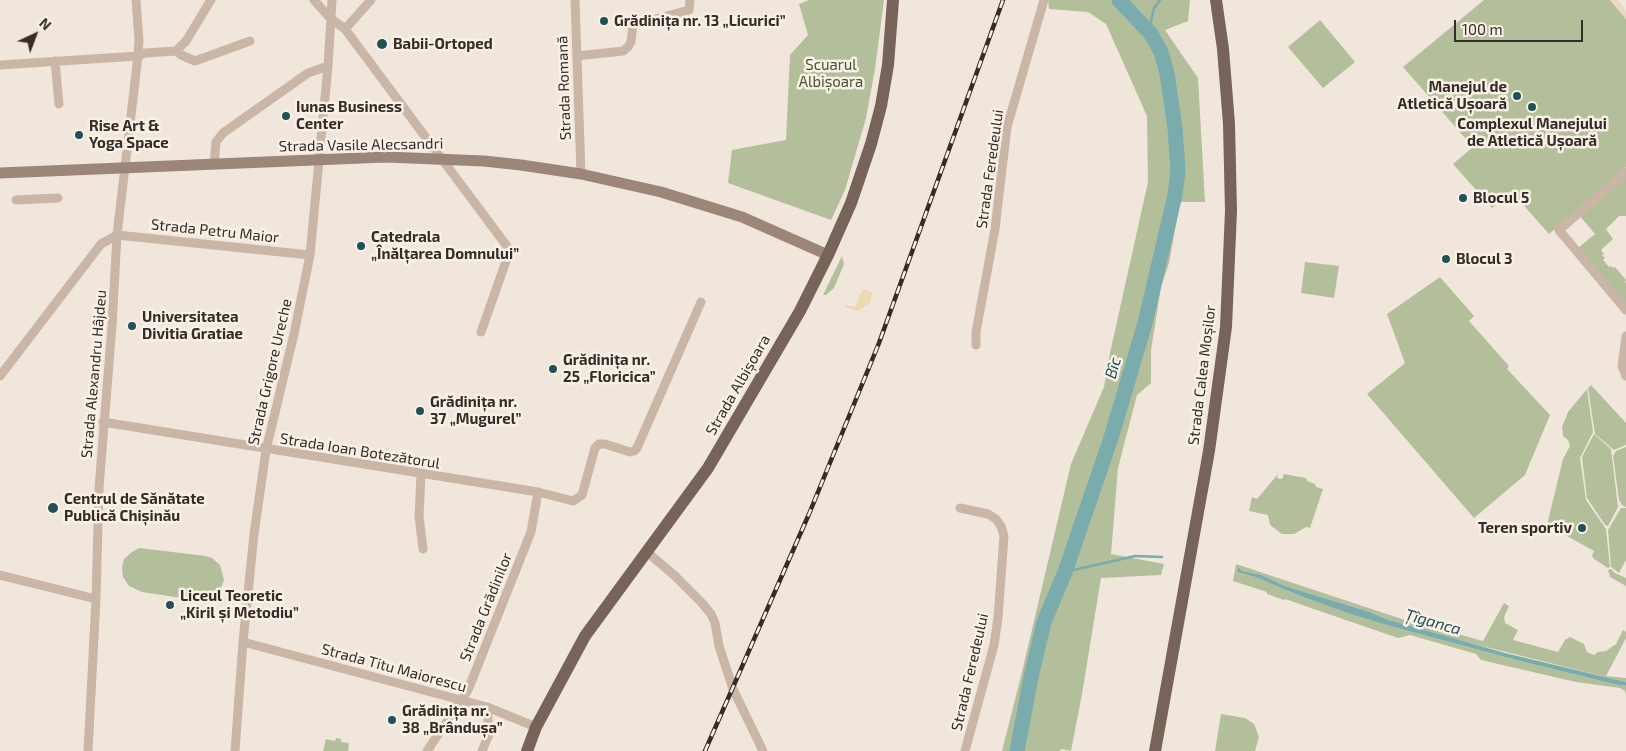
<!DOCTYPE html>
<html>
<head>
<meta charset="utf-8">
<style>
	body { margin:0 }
	#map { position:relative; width:1626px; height:751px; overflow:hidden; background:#f1e6db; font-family:"Exo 2",sans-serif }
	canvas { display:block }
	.north { position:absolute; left:10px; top:10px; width:50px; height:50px; -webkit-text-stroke:4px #f9f0e7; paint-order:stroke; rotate:43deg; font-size:14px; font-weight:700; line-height:20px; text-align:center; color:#352c27 }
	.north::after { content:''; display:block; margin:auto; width:18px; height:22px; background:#352c27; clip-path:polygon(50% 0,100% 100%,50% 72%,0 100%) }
	.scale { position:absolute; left:1454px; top:20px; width:129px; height:22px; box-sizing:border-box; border:2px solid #352c27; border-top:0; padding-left:6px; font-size:15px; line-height:18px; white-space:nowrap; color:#352c27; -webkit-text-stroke:4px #f9f0e7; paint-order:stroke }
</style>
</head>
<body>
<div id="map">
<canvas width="1626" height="751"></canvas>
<div class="north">N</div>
<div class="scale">100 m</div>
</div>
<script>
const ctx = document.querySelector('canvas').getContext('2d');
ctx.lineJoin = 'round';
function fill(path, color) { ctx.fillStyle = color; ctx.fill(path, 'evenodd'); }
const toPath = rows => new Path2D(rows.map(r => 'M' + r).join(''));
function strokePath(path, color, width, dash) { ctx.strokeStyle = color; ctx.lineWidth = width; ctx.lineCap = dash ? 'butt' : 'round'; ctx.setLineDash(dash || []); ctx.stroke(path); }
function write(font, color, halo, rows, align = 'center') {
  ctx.font = font + ' "Exo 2",sans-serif'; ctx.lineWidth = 5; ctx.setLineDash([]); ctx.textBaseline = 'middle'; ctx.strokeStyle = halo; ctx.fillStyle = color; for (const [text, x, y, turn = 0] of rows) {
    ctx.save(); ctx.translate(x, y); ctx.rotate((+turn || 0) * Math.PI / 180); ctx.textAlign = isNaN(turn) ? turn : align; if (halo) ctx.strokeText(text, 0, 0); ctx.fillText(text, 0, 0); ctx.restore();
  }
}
fill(toPath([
	[809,0,884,0,875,69,866,118,845,190,831,220,728,183,732,150,786,140,790,55,808,35,799,4],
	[1048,0,1190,0,1188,21,1165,30,1198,78,1205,202,1180,202,1169,263,1161,287,1151,350,1151,383,1137,395,1118,468,1111,554,1164,564,1161,575,1101,578,1082,694,1071,751,1061,749,1060,751,1002,751,1022,672,1071,464,1104,387,1110,353,1148,182,1147,116,1106,24,1088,12,1049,9],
	[1484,0,1610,0,1626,19,1626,167,1549,234,1511,191,1492,208,1453,164,1473,147,1403,67],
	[1320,20,1355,62,1323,88,1288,47],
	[1626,176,1626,216,1619,216,1606,229,1613,239,1601,250,1604,254,1602,255,1605,258,1603,260,1609,267,1611,266,1613,268,1615,267,1626,280,1625,282,1626,284,1626,304,1578,248,1595,234,1580,216],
	[842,256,844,264,834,288,826,295,823,295],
	[1305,262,1339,266,1334,298,1301,293],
	[1440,277,1474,316,1469,321,1509,366,1507,369,1550,415,1525,475,1474,518,1367,394,1405,363,1387,314],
	[1591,385,1626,423,1626,445,1614,450,1595,434,1588,388],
	[1587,389,1593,432,1580,458,1586,500,1606,529,1610,567,1608,568,1594,559,1592,556,1594,551,1547,525,1563,459,1570,446,1568,440,1563,436,1562,427,1568,412],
	[1594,434,1611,449,1618,507,1608,526,1605,525,1587,498,1582,457],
	[1626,447,1626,507,1622,505,1619,500,1613,456,1616,451],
	[1278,474,1277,478,1282,479,1284,474,1306,478,1307,481,1315,484,1316,487,1323,489,1310,528,1306,527,1294,534,1282,534,1270,525,1268,515,1249,511,1252,497,1257,499],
	[1621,508,1626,508,1626,560,1619,573,1611,567,1608,530],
	[139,548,206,556,212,558,220,565,224,580,220,590,212,598,201,601,142,592,129,586,123,577,122,567,124,559,132,552],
	[1236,564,1453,636,1458,634,1483,641,1504,603,1509,606,1504,617,1505,623,1518,630,1513,640,1558,652,1565,640,1570,637,1584,644,1587,652,1594,655,1598,652,1606,651,1616,644,1623,630,1626,632,1626,638,1606,676,1626,678,1626,682,1458,640,1386,619,1370,612,1285,586,1262,575,1242,571,1238,568,1237,572,1255,577,1298,595,1397,628,1520,661,1618,685,1626,685,1626,695,1625,691,1620,688,1576,682,1481,660,1476,654,1410,635,1398,638,1285,599,1284,600,1267,594,1267,592,1233,581],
	[1611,569,1615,573,1626,578,1626,586,1610,577,1608,570],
	[1221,714,1245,718,1254,724,1259,737,1255,751,1215,751],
	[336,738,341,739,341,742,349,743,348,751,323,751,326,739,335,741]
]), '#b3bf9b');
fill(toPath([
	[864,289,873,293,869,304,858,311,845,307,845,305,855,307,862,291]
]), '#ecd8b2');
fill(toPath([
	[1610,0,1618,0,1626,11,1626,19]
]), '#e9d7c2');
fill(toPath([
	[1238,567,1242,571,1262,575,1285,586,1370,612,1386,619,1505,653,1626,682,1626,685,1618,685,1520,661,1397,628,1348,613,1298,595,1255,577,1237,572]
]), '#7aabad');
strokePath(toPath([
	[1151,34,1151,21,1154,8,1160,0],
	[1065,572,1135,556,1162,557]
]), '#7aabad', 2.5);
strokePath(toPath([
	[1017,751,1031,677,1044,622,1065,572,1111,438,1145,323,1175,195,1178,171,1175,128,1167,73,1161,52,1151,34,1119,0]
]), '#7aabad', 15);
strokePath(toPath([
	[314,0,330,18,345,29,509,249,509,253,481,332],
	[575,0,581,174],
	[345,29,371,0],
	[176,51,181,55,195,61,250,41],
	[577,56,623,51,628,47,631,42,633,25,689,10,690,0],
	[55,61,59,104],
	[0,65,138,56,145,53,176,51,186,41,211,0],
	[214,164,216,142,223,133,308,73,328,66],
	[1626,172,1559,230,1626,310],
	[16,200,58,198],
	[1626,336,1622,366,1626,376],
	[976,345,976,332,995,229,1007,127,1044,0],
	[0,376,101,244,117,235,310,255],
	[103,422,538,492,573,501,582,495,595,448,599,444,605,444,630,452,634,451,637,448,701,302],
	[421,475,419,516,423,549],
	[960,508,988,514,996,519,1001,526,1004,536,998,618,994,645,965,751],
	[647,552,675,576,701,602,711,614,715,623,719,646,733,689,763,751],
	[0,575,96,599],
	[243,642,487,707,536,727],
	[88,751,96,599,99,488,112,326,117,235,138,56,139,40,136,0],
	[235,751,243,642,254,534,266,450,294,334,310,255,328,66,332,0],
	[427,751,468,690,531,532,538,492],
	[482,751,489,734,487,707]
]), '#c9b6a7', 9);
strokePath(toPath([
	[0,173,386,157,484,161,521,165,581,174,661,192,742,217,828,255]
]), '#9c8579', 11);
strokePath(toPath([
	[527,751,536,727,585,636,708,468,800,311,828,255,851,203,871,144,881,106,888,65,893,0],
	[1155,751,1209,451,1226,327,1231,211,1229,124,1223,49,1216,0]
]), '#776359', 12);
const rail = toPath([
	[705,751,809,514,879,343,1003,0]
]);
strokePath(rail, '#352c27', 4.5);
strokePath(rail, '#f9f0e7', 2.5, [8]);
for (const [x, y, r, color] of [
	[604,21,5,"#1e5255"],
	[382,44,6,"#1e5255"],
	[1517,96,5,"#1e5255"],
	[1532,107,5,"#1e5255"],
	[286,116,5,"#1e5255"],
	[79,135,5,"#1e5255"],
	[1463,198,5,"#1e5255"],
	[361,246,5,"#1e5255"],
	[1446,259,5,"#1e5255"],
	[132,326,5,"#1e5255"],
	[553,369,5,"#1e5255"],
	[420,411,5,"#1e5255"],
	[53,508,6,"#1e5255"],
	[1582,528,5,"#1e5255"],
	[170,605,5,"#1e5255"],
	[392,720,5,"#1e5255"]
]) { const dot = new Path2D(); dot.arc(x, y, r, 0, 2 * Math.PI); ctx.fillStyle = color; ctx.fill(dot); strokePath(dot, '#f9f0e7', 2); }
write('bold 15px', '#352c27', '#f9f0e7', [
	["Grădinița nr. 13 „Licurici”",614,21],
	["Babii-Ortoped",393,44],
	["Manejul de",1507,87,"right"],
	["Atletică Ușoară",1507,104,"right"],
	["Iunas Business",296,107],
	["Center",296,124],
	["Complexul Manejului",1532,124,"center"],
	["de Atletică Ușoară",1532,141,"center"],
	["Rise Art &",89,126],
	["Yoga Space",89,143],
	["Blocul 5",1473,198],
	["Catedrala",371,237],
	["„Înălțarea Domnului”",371,254],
	["Blocul 3",1456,259],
	["Universitatea",142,317],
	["Divitia Gratiae",142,334],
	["Grădinița nr.",563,360],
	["25 „Floricica”",563,377],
	["Grădinița nr.",430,402],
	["37 „Mugurel”",430,419],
	["Centrul de Sănătate",64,499],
	["Publică Chișinău",64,516],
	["Teren sportiv",1572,528,"right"],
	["Liceul Teoretic",180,596],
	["„Kiril și Metodiu”",180,613],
	["Grădinița nr.",402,711],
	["38 „Brândușa”",402,728]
], 'left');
write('15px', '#45532c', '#f9f0e7', [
	["Scuarul",831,65],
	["Albișoara",831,82]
]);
write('15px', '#352c27', '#f9f0e7', [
	["Strada Romană",564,88,-92],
	["Strada Vasile Alecsandri",361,145,-1],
	["Strada Feredeului",990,169,-82],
	["Strada Petru Maior",215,231,6],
	["Strada Grigore Ureche",270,372,-77],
	["Strada Alexandru Hâjdeu",94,374,-85],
	["Strada Calea Moșilor",1202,375,-83],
	["Strada Albișoara",738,385,-60],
	["Strada Ioan Botezătorul",360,451,9],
	["Strada Grădinilor",486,607,-68],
	["Strada Titu Maiorescu",394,668,15],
	["Strada Feredeului",970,672,-77]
]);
write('italic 16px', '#1e5255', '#f9f0e7', [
	["Bîc",1113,368,-74],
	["Țîganca",1433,622,16]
]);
</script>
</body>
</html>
